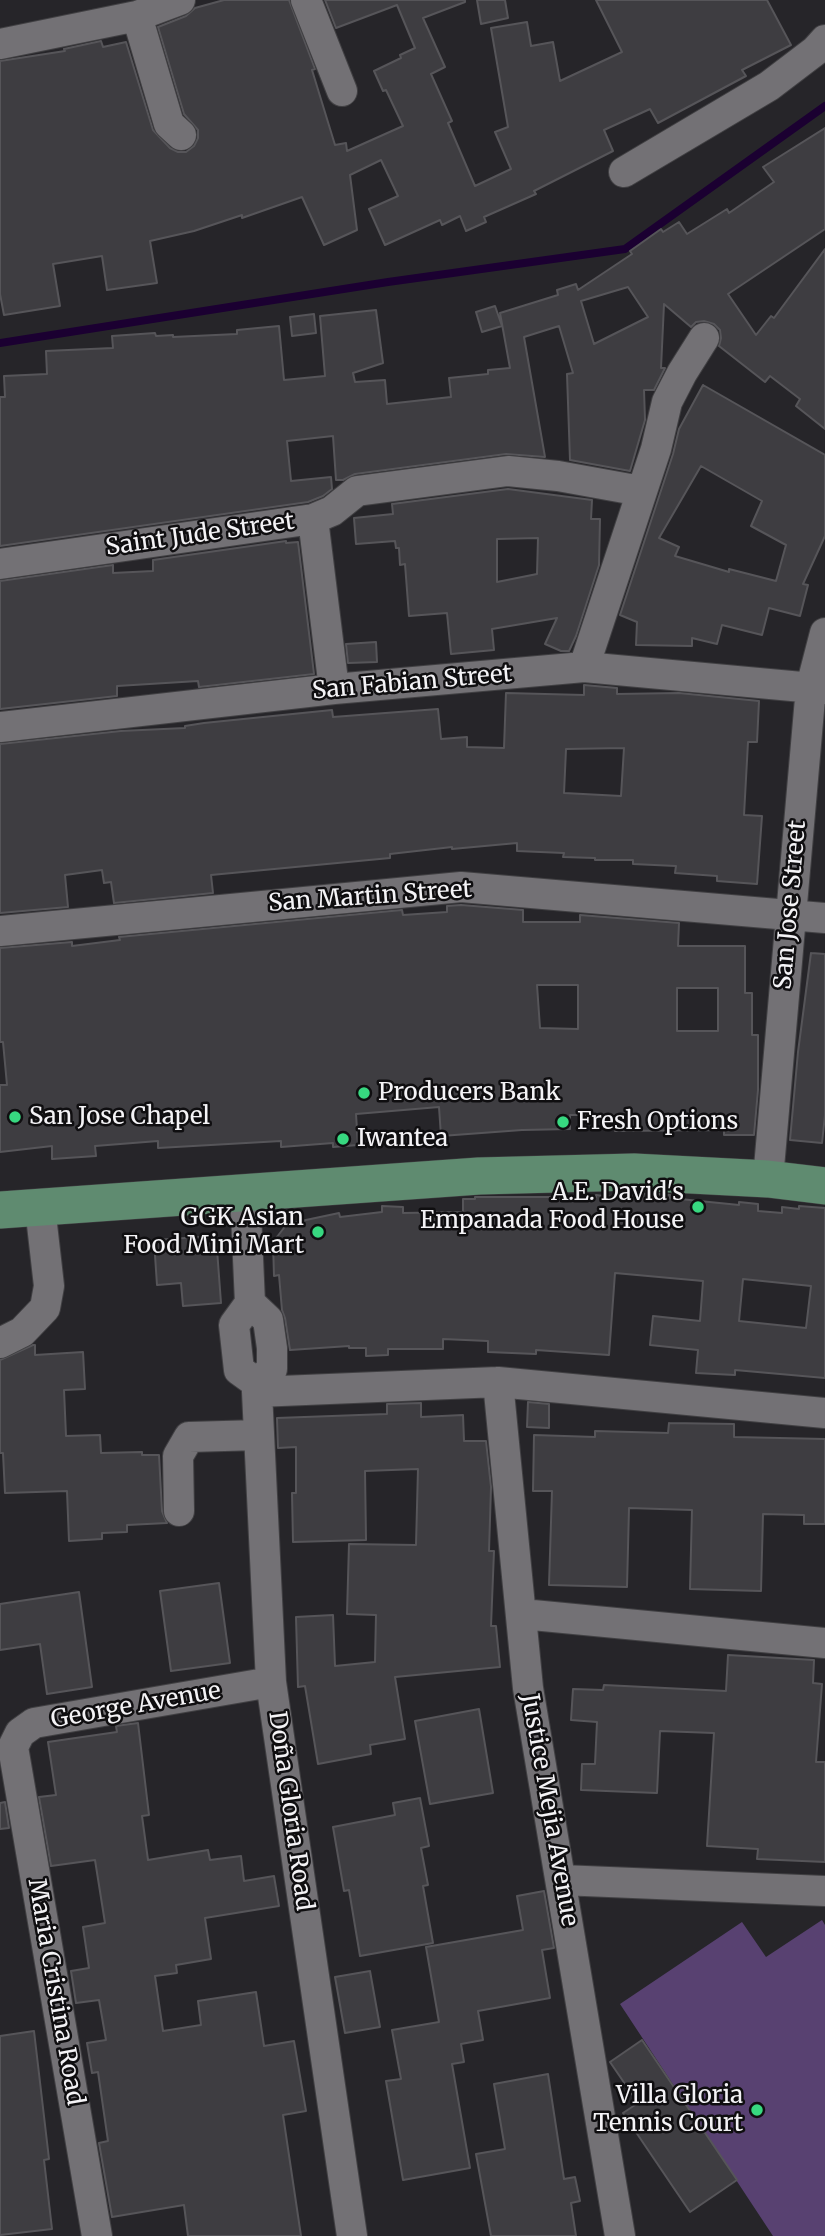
<!DOCTYPE html>
<html>
<head>
<meta charset="utf-8">
<style>
	body { margin:0 }
	canvas { display:block; background:#262529 }
</style>
</head>
<body>
<canvas width="825" height="2236"></canvas>
<script>
const ctx = document.querySelector('canvas').getContext('2d');
ctx.lineJoin = 'round';
function fill(path, color) { ctx.fillStyle = color; ctx.fill(path, 'evenodd'); }
const toPath = rows => new Path2D(rows.map(r => 'M' + r).join(''));
function strokePath(path, color, width, dash) { ctx.strokeStyle = color; ctx.lineWidth = width; ctx.lineCap = dash ? 'butt' : 'round'; ctx.setLineDash(dash || []); ctx.stroke(path); }
function write(font, color, halo, rows, align = 'center') {
  ctx.font = font + ' Merriweather,serif'; ctx.lineWidth = 5; ctx.setLineDash([]); ctx.textBaseline = 'middle'; ctx.strokeStyle = halo; ctx.fillStyle = color; for (const [text, x, y, turn = 0] of rows) {
    ctx.save(); ctx.translate(x, y); ctx.rotate((+turn || 0) * Math.PI / 180); ctx.textAlign = isNaN(turn) ? turn : align; if (halo) ctx.strokeText(text, 0, 0); ctx.fillText(text, 0, 0); ctx.restore();
  }
}
fill(toPath([
	[822,1920,825,1925,825,2236,773,2236,620,2004,742,1922,766,1957]
]), '#584171');
strokePath(toPath([
	[0,343,388,282,625,249,825,106]
]), '#1b0031', 8);
const building = toPath([
	[224,0,289,0,315,69,312,70,335,145,346,143,347,151,403,126,386,90,383,91,374,71,401,58,400,55,415,48,397,5,336,28,325,0,465,0,465,2,423,18,445,67,431,74,452,121,448,123,475,186,511,169,495,132,508,127,491,28,527,22,531,46,553,42,560,81,622,52,596,0,767,0,791,45,742,70,746,76,658,123,650,109,604,130,613,151,534,191,536,194,484,217,486,222,466,231,460,216,442,225,440,220,385,245,369,209,398,196,381,160,350,175,357,230,324,245,302,197,242,218,242,215,194,231,150,241,157,283,107,290,102,256,53,264,60,306,4,315,0,294,0,61,65,51,64,49,101,41,103,47,126,42,153,130,170,148,178,152,186,152,194,146,198,138,198,130,184,114,158,27,186,16,195,8,224,0],
	[477,0,505,0,508,18,481,24,477,0],
	[825,128,825,229,728,294,756,335,771,316,774,318,825,249,825,429,796,406,800,399,770,376,765,382,719,346,721,338,720,330,714,324,704,321,696,322,691,327,664,304,661,368,665,368,654,390,644,390,645,420,630,471,570,460,567,374,573,373,559,326,524,337,545,457,506,454,355,474,343,480,336,480,333,436,287,441,291,481,331,477,332,489,323,496,308,502,0,546,0,397,5,397,4,376,47,374,46,351,113,348,112,336,155,333,156,336,173,335,173,337,237,334,237,330,279,326,284,380,325,376,320,316,376,310,383,363,353,373,355,382,385,380,387,404,451,397,449,378,488,374,488,370,510,368,500,313,558,295,557,290,576,284,578,290,632,254,630,251,661,229,663,232,679,222,687,234,727,209,729,213,774,182,763,167,825,128],
	[628,287,648,317,594,344,581,301,628,287],
	[495,306,502,326,482,332,476,312,495,306],
	[314,314,316,333,292,336,290,317,314,314],
	[703,385,825,455,825,536,803,584,808,585,800,616,769,608,762,635,722,625,717,644,692,638,692,646,636,645,637,622,620,615,673,454,679,429,703,385],
	[701,466,762,501,751,526,786,545,776,581,729,569,729,572,675,556,679,547,659,538,701,466],
	[508,489,592,500,591,519,600,519,599,565,576,636,569,651,561,651,545,644,557,618,492,629,494,650,451,654,447,613,409,616,405,564,400,565,399,548,396,548,395,541,356,544,354,518,393,514,392,504,508,489],
	[538,538,537,574,497,582,497,539,538,538],
	[286,541,286,543,298,542,314,674,199,687,198,681,117,686,117,696,0,709,0,581,113,565,113,573,153,571,153,560,286,541],
	[376,642,377,662,348,663,346,644,376,642],
	[584,685,617,688,617,694,679,693,759,701,757,742,748,742,744,815,762,816,757,884,717,881,717,876,675,873,676,866,633,864,633,860,595,860,595,858,563,857,564,853,517,851,517,843,452,849,452,847,390,854,390,858,211,875,213,893,114,903,111,882,104,883,102,870,65,875,68,907,0,913,0,744,121,731,185,728,185,726,204,723,332,710,333,717,438,709,441,739,467,737,467,747,504,748,506,693,584,695,584,685],
	[624,748,621,796,564,793,566,749,624,748],
	[461,905,523,910,523,922,580,922,580,915,679,923,678,946,745,946,745,993,752,993,752,1035,758,1035,758,1090,754,1135,724,1135,724,1130,615,1131,615,1115,570,1115,570,1129,522,1130,441,1136,439,1107,356,1114,358,1145,333,1147,333,1143,281,1147,281,1141,158,1148,158,1141,95,1146,96,1156,52,1159,52,1146,0,1152,0,1085,7,1085,3,1042,0,1042,0,948,72,942,72,946,120,940,119,937,402,910,403,915,447,912,447,906,461,905],
	[537,985,578,985,578,1029,540,1028,537,985],
	[677,988,718,988,718,1031,677,1031,677,988],
	[811,953,825,954,825,1115,822,1143,790,1140,798,1052,811,953],
	[620,1193,660,1194,670,1195,670,1198,739,1205,739,1202,758,1204,758,1211,782,1213,782,1207,799,1209,799,1206,825,1208,825,1378,735,1370,735,1375,696,1373,698,1350,650,1345,653,1316,700,1321,703,1281,615,1273,609,1355,536,1350,536,1354,488,1352,488,1341,443,1339,443,1349,388,1349,388,1355,366,1356,366,1348,349,1348,349,1346,290,1350,285,1318,282,1310,279,1275,274,1276,273,1242,287,1224,339,1213,340,1217,382,1212,382,1206,403,1207,403,1213,463,1212,463,1199,475,1199,475,1197,596,1197,596,1195,619,1198,620,1193],
	[743,1279,811,1286,806,1328,739,1321,743,1279],
	[216,1236,221,1303,183,1306,181,1283,157,1285,154,1240,216,1236],
	[33,1345,35,1345,35,1355,83,1352,85,1389,64,1390,66,1436,100,1435,101,1453,142,1452,142,1455,159,1455,162,1511,167,1523,127,1525,127,1532,102,1533,102,1539,69,1541,67,1491,5,1493,3,1453,0,1453,0,1360,33,1345],
	[528,1402,549,1404,549,1428,527,1427,528,1402],
	[421,1403,421,1417,463,1415,464,1441,486,1441,491,1487,489,1551,494,1551,491,1626,496,1626,500,1667,395,1677,405,1739,370,1745,371,1754,318,1764,305,1686,298,1687,296,1617,333,1615,335,1666,375,1662,376,1615,347,1614,349,1544,416,1545,418,1469,365,1471,366,1540,293,1542,292,1493,296,1493,296,1447,278,1448,277,1418,387,1414,387,1404,421,1403],
	[669,1423,734,1424,734,1437,825,1439,825,1524,804,1524,804,1515,763,1514,761,1591,690,1589,692,1510,629,1508,627,1587,549,1585,552,1491,533,1491,534,1435,595,1437,595,1431,668,1433,669,1423],
	[219,1583,230,1663,171,1671,160,1591,219,1583],
	[79,1592,92,1687,47,1694,40,1644,0,1650,0,1604,79,1592],
	[728,1655,814,1660,813,1683,822,1684,816,1762,825,1762,825,1862,757,1859,758,1849,707,1846,714,1733,660,1731,657,1793,581,1790,582,1764,595,1764,597,1722,571,1720,573,1689,603,1690,604,1685,726,1691,728,1655],
	[479,1709,493,1793,430,1804,415,1721,479,1709],
	[138,1723,149,1815,142,1816,148,1860,208,1850,210,1860,241,1856,244,1881,274,1876,279,1906,205,1918,211,1959,176,1965,177,1973,155,1976,163,2031,201,2025,198,2001,256,1992,264,2046,294,2041,306,2111,283,2115,301,2236,188,2236,184,2205,112,2217,99,2143,108,2141,98,2072,92,2073,87,2043,106,2040,99,2000,76,2003,71,1971,89,1968,83,1927,105,1923,95,1860,51,1866,39,1797,56,1795,48,1742,117,1732,116,1726,138,1723],
	[420,1798,429,1846,421,1848,428,1885,423,1886,433,1943,360,1956,349,1890,344,1891,333,1827,395,1815,393,1803,420,1798],
	[5,1802,9,1828,0,1829,0,1803,5,1802],
	[544,1891,554,1948,542,1950,550,1998,478,2011,483,2040,461,2044,464,2062,452,2064,470,2168,403,2180,386,2081,401,2079,392,2030,439,2022,426,1947,523,1930,517,1896,544,1891],
	[370,1971,380,2027,345,2033,335,1977,370,1971],
	[34,2031,49,2159,44,2160,52,2229,0,2235,0,2036,34,2031],
	[642,2040,737,2180,690,2212,623,2113,638,2103,610,2062,642,2040],
	[548,2074,564,2179,575,2177,580,2201,571,2203,576,2236,491,2236,476,2154,505,2149,494,2084,548,2074]
]);
fill(building, '#3e3d41');
strokePath(building, '#565559', 2);
const minor = toPath([
	[306,0,342,91],
	[137,16,169,124,181,135],
	[0,44,137,16,180,0],
	[624,172,769,86,815,51,825,40],
	[313,519,334,689],
	[0,564,313,519,332,511,357,491,508,471,558,476,641,491],
	[584,667,656,449,667,402,682,373,704,338],
	[0,727,334,689,584,667,825,689],
	[0,931,461,887,825,918],
	[768,1179,811,687,825,633],
	[245,1191,250,1303,234,1325,239,1370,257,1383],
	[250,1303,268,1320,272,1348,272,1369,257,1383,257,1392,271,1682,352,2236],
	[0,1343,22,1332,45,1308,49,1286,40,1207],
	[498,1382,528,1688,620,2236],
	[257,1392,498,1382,825,1413],
	[179,1511,178,1456,189,1437,259,1435],
	[522,1614,825,1643],
	[561,1880,825,1891],
	[97,2236,13,1747,20,1733,34,1723,271,1682]
]);
const major = toPath([
	[0,1210,479,1176,634,1172,768,1179,825,1186]
]);
strokePath(minor, '#414043', 32);
strokePath(major, '#414043', 38);
strokePath(minor, '#737175', 30);
strokePath(major, '#5f8b70', 37);
for (const [x, y, r, color] of [
	[364,1093,7,"#37d880"],
	[15,1117,7,"#37d880"],
	[563,1122,7,"#37d880"],
	[343,1139,7,"#37d880"],
	[698,1207,7,"#37d880"],
	[318,1232,7,"#37d880"],
	[757,2110,7,"#37d880"]
]) { const dot = new Path2D(); dot.arc(x, y, r, 0, 2 * Math.PI); ctx.fillStyle = color; ctx.fill(dot); strokePath(dot, '#0f0e10', 2.5); }
write('24px', '#f4f3f6', '#0f0e10', [
	["Saint Jude Street",200,535,-8],
	["San Fabian Street",412,683,-5],
	["San Martin Street",370,897,-4],
	["San Jose Street",791,905,-85],
	["George Avenue",136,1706,-10],
	["Justice Mejia Avenue",549,1810,80],
	["Doña Gloria Road",290,1811,82],
	["Maria Cristina Road",55,1992,80]
]);
write('24px', '#f4f3f6', '#0f0e10', [
	["Producers Bank",378,1093],
	["San Jose Chapel",29,1117],
	["Fresh Options",577,1122],
	["Iwantea",357,1139],
	["A.E. David's",684,1193,"right"],
	["Empanada Food House",684,1221,"right"],
	["GGK Asian",304,1218,"right"],
	["Food Mini Mart",304,1246,"right"],
	["Villa Gloria",743,2096,"right"],
	["Tennis Court",743,2124,"right"]
], 'left');
</script>
</body>
</html>
